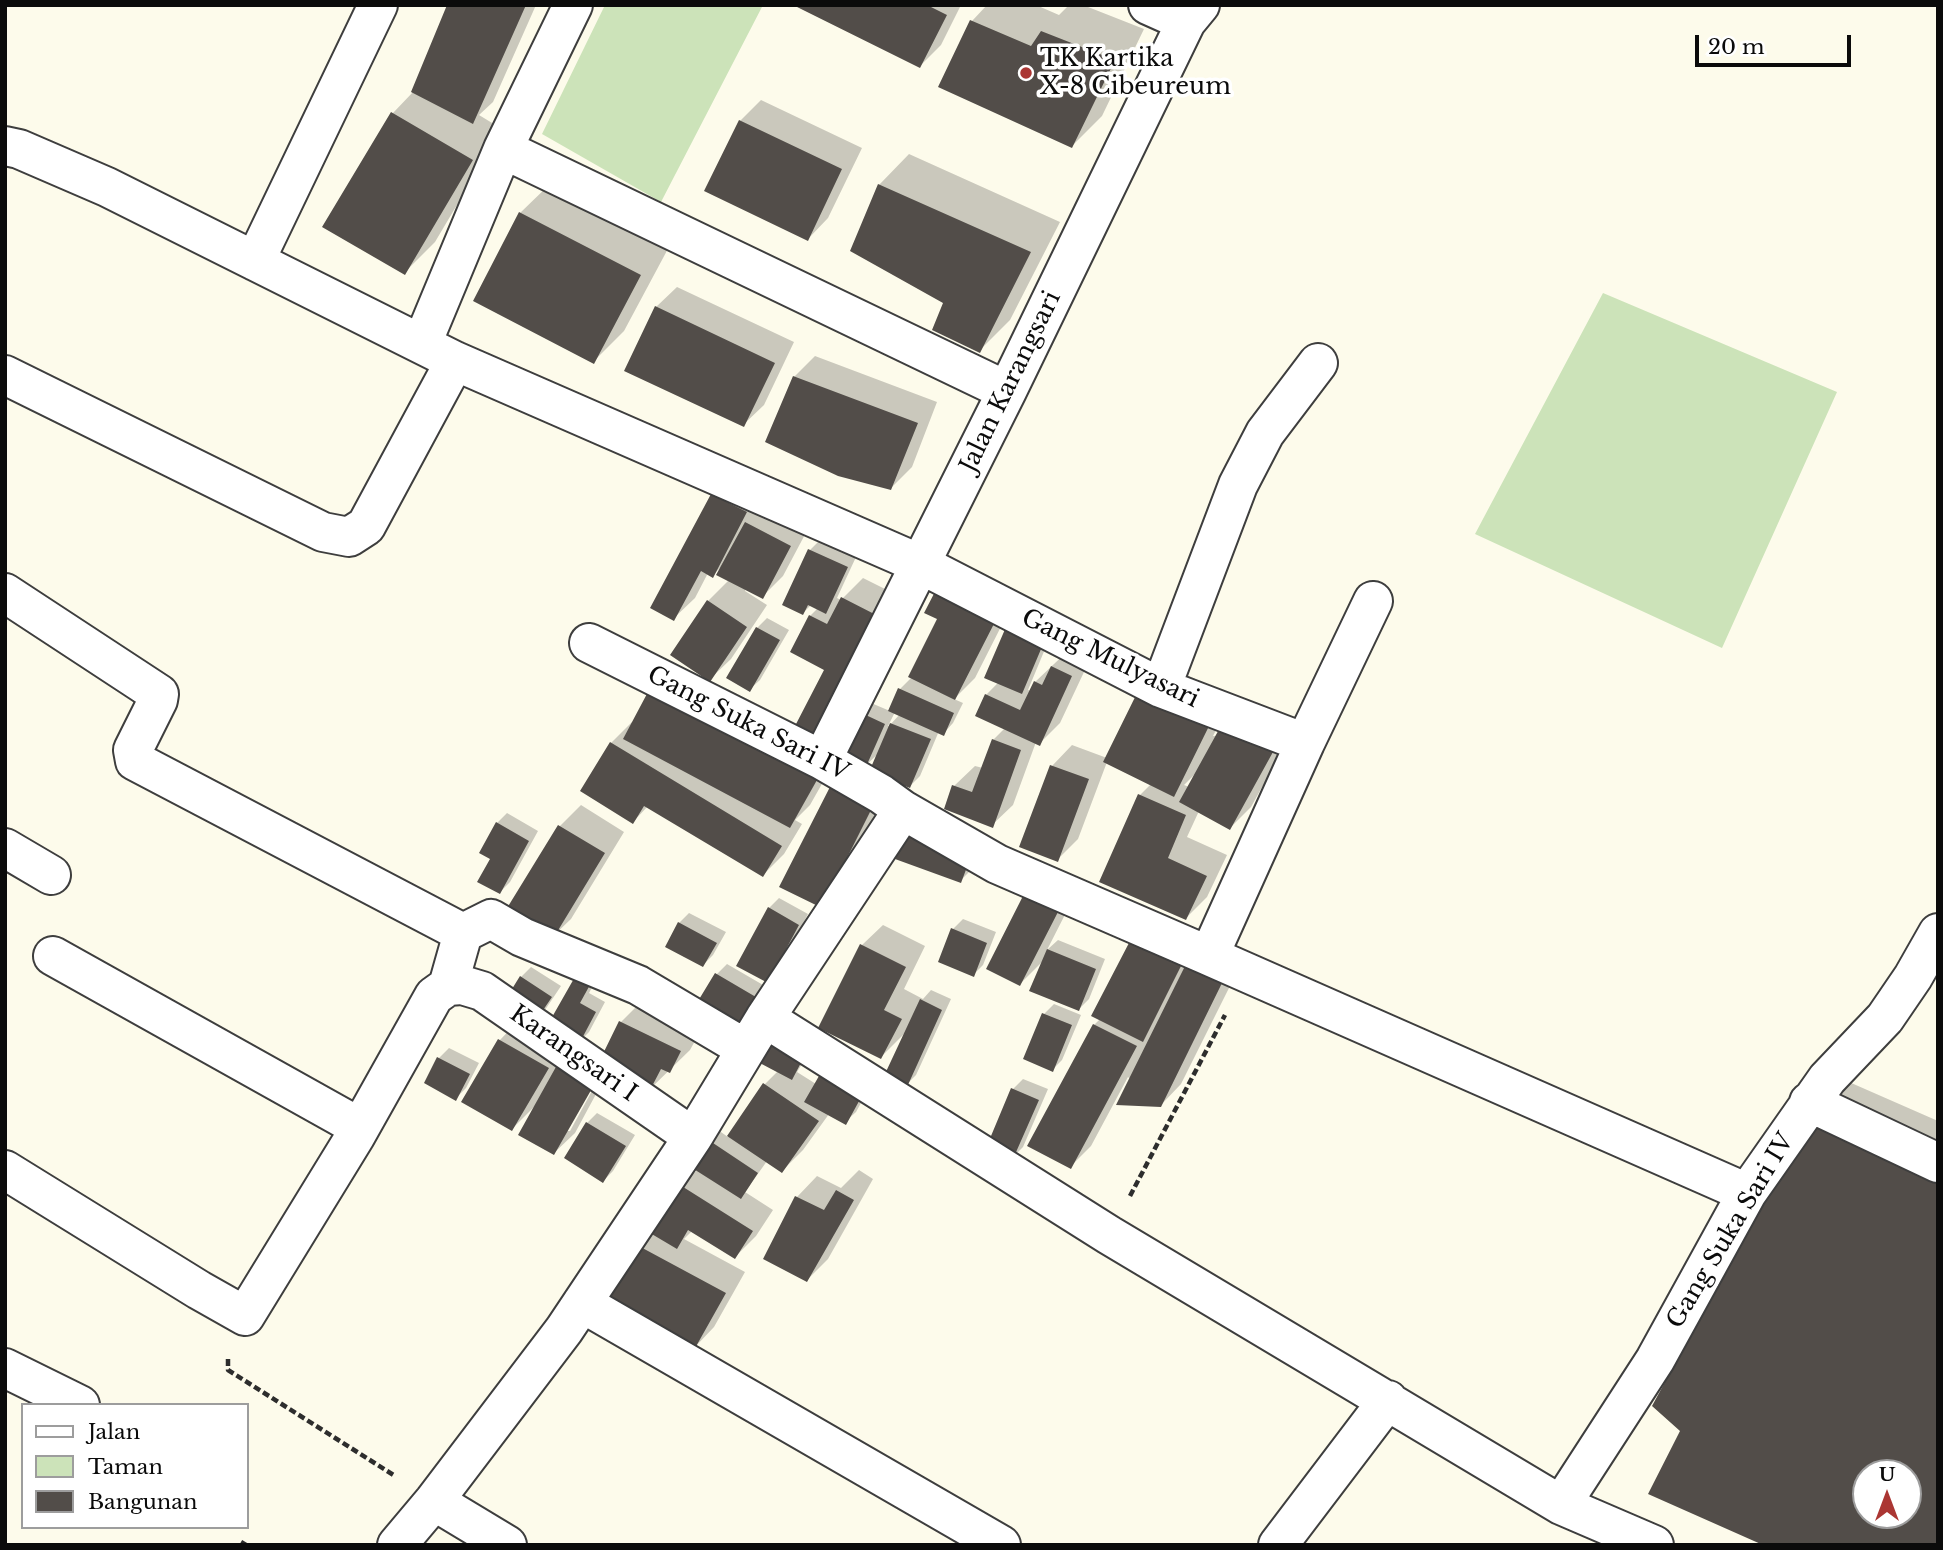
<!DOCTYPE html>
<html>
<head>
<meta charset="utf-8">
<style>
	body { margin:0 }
	#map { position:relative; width:1943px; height:1550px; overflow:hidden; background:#fdfbeb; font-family:"Libre Baskerville",serif }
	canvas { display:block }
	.frame { position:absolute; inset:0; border:7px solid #0b0b0b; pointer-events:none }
	.legend { position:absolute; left:21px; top:1403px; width:228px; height:126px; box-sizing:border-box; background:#fff; border:2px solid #9d9d9d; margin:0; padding:9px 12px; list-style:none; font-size:21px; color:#0b0b0b }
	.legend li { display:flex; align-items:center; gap:14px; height:35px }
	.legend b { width:35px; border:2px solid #9d9d9d }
	.north { position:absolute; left:1852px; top:1459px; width:70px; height:70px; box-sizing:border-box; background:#fff; border:2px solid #9d9d9d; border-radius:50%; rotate:0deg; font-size:19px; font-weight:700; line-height:28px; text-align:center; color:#0b0b0b }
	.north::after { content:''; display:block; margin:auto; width:24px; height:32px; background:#ab3633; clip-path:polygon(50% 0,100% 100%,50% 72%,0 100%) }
	.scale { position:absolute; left:1695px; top:35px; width:156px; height:32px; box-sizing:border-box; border:4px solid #0b0b0b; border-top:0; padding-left:9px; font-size:21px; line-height:24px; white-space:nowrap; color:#0b0b0b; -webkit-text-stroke:5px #fff; paint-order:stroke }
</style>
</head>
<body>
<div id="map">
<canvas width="1943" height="1550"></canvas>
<div class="frame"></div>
<ul class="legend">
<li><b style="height:9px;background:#fff"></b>Jalan</li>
<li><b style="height:19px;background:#cce3b9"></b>Taman</li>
<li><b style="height:19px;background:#524d49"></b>Bangunan</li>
</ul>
<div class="north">U</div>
<div class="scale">20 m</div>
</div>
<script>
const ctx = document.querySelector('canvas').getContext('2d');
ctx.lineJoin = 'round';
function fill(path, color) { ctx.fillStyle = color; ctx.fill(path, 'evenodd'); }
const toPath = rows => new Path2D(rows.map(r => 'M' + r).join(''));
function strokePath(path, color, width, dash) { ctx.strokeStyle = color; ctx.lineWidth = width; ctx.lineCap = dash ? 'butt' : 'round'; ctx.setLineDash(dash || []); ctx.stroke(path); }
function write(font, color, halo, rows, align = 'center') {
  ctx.font = font + ' "Libre Baskerville",serif'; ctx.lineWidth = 7; ctx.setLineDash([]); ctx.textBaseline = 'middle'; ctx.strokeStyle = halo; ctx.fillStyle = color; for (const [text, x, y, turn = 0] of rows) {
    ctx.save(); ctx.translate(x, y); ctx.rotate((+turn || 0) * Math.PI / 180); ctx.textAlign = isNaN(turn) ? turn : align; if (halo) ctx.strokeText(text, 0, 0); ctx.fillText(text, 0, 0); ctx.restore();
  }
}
fill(toPath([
	[605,5,763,5,661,202,542,134],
	[1603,293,1837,392,1722,648,1475,534]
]), '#cce3b9');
fill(toPath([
	[448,5,536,5,493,102,479,115,502,129,435,242,405,272,325,226,393,113,413,92],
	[797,5,961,5,941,45,920,66],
	[987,5,1036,5,1059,15,1069,5,1083,5,1144,29,1102,116,1072,146,940,86,972,21],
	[761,100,862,148,828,218,808,239,740,121],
	[909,154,1060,222,1010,320,979,351,879,185],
	[551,183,670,245,624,331,593,362,520,213],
	[677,287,794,342,764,405,743,425,656,307],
	[815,356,937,402,912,467,891,488,794,377],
	[733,474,767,491,756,514,768,502,810,525,783,576,762,597,746,588,745,591,767,605,731,659,710,679,708,601,729,580,722,566,713,575,708,573,695,598,674,618,653,607,713,495],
	[820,540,856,557,837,598,841,600,863,578,903,598,826,669,792,652,810,616,818,608,811,605,803,613,810,550],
	[962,564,1018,593,975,678,954,699,963,703,953,723,943,734,939,731,920,776,910,786,888,777,894,783,842,885,834,784,864,700,890,711,900,689,912,677],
	[895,712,900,714,889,726,888,726],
	[879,753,871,772,863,768],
	[767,618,789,630,760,680,749,690,757,628],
	[1055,625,1028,690,1031,691,1035,682,1073,646,1092,655,1060,723,1039,744,1036,742,1013,805,992,825,954,786,975,766,983,768,993,740,1005,728,986,695],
	[1164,664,1233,697,1213,736,1293,731,1251,807,1230,828,1199,811,1187,837,1227,855,1207,897,1186,918,1140,795,1151,784,1107,762,1078,839,1057,860,1052,766,1072,745,1107,758],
	[1195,774,1189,787,1184,785],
	[632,722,634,723,836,759,810,805,795,820,802,824,784,854,763,875,648,806,633,822,582,791,611,743],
	[581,805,624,832,571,919,550,939,506,913,560,826],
	[507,813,538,831,510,882,500,892,492,859,497,823],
	[895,831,979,849,970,871,960,881],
	[1077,891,1047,950,1058,940,1105,959,1089,999,1079,1009,1044,960,1020,984,1026,895],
	[779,898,808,914,778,971,769,908],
	[689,913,726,932,713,955,703,965,679,923],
	[963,919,996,932,983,965,973,975,953,929],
	[883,925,925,946,904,989,923,999,931,990,951,999,916,1075,906,1085,906,1032,881,1057,862,945],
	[1131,942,1244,958,1181,1084,1160,1106,1128,1077,1091,1146,1070,1167,1094,1025,1100,1019],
	[727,964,770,989,750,1021,697,1005,717,974],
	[531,967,561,986,545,1010,535,1020,521,977],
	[600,972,589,993,605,1002,589,1032,579,1042,550,1026],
	[642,1001,701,1030,690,1050,649,1090,609,1070,575,1133,554,1153,535,1106,512,1129,463,1102,500,1040,520,1019,603,1058,621,1022],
	[596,1077,599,1078,570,1131,566,1131],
	[1054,1004,1081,1015,1062,1060,1052,1070,1044,1014],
	[814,1045,797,1072,816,1084,873,1081,856,1112,845,1122,829,1114,803,1150,782,1171,767,1161,745,1192,773,1210,756,1236,735,1257,692,1231,684,1239,745,1272,714,1327,694,1348,606,1301,682,1186,698,1169,718,1130,728,1137,765,1084,778,1071],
	[449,1048,479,1063,466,1088,456,1098,426,1083,439,1058],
	[1023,1079,1048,1089,1023,1147,1013,1157,1013,1089],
	[1849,1082,1938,1121,1938,1545,1767,1545,1810,1120],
	[1866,1473,1908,1473,1908,1515,1866,1515],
	[597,1113,635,1135,613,1171,603,1181,587,1123],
	[859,1170,873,1179,828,1259,807,1280,797,1197,817,1176,841,1188]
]), '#0003');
fill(toPath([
	[447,5,526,5,473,124,411,92],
	[793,5,927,5,947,15,920,68],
	[970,20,1031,46,1041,31,1115,60,1072,148,938,87],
	[391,112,473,160,405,275,322,227],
	[739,120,842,169,808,241,704,191],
	[878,184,1031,252,980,353,932,330,943,303,850,251],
	[519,212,641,275,594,364,473,301],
	[655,306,775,363,744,427,624,371],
	[793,376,918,423,891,490,838,476,765,442],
	[711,494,747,512,713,578,701,571,674,621,650,608],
	[745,522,791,546,763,599,716,575],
	[808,549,848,567,826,614,808,605,803,615,782,605],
	[939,584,999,614,955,700,908,677,937,619,924,613],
	[841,597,884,619,823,740,795,726,824,670,790,652,809,615,827,624],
	[707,600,747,627,710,682,670,655],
	[1009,620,1047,635,1022,694,984,678],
	[756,627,780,640,750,692,726,678],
	[1051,666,1072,676,1040,746,975,716,985,694,1020,710,1034,681,1042,685],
	[1142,683,1213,718,1174,797,1103,762],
	[898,688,954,713,944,736,888,711],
	[649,690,817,780,790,828,623,739],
	[853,709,885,724,865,769,832,755],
	[890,723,931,739,910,788,869,772],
	[1222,724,1273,752,1230,830,1179,802],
	[992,739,1021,750,993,828,944,809,952,785,972,792],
	[610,742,782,846,763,877,644,806,633,824,580,791],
	[1050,765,1089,779,1058,862,1019,847],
	[832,783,874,804,822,908,779,887],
	[1138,794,1186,815,1168,858,1207,876,1186,920,1099,882],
	[496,822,529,841,500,894,477,882,490,859,479,853],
	[558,825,605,853,551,942,504,913],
	[894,830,970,859,961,883,884,855],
	[1024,894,1058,912,1020,986,986,969],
	[768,907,799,925,768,983,736,966],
	[678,922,717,943,703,967,665,947],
	[951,928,987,943,974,977,938,962],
	[1130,941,1181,966,1143,1042,1091,1016],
	[860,944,906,967,884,1010,902,1019,881,1059,818,1028],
	[1047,949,1096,969,1079,1011,1029,991],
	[1187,962,1224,979,1161,1107,1116,1105],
	[715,973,761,1000,740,1034,695,1006],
	[576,975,591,983,580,1003,596,1012,579,1044,547,1026],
	[520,976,552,997,535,1022,504,1002],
	[920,999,942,1010,907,1087,884,1076],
	[1042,1013,1072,1025,1053,1072,1023,1059],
	[619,1021,681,1051,670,1073,661,1069,649,1092,597,1066],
	[1093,1024,1137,1046,1071,1169,1027,1146],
	[769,1035,805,1055,792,1080,756,1061],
	[498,1039,549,1068,512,1131,461,1102],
	[437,1057,470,1074,456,1101,424,1083],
	[557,1065,594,1085,554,1155,518,1135],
	[823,1069,864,1092,846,1125,804,1102],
	[763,1083,819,1121,782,1173,727,1136],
	[1011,1088,1039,1100,1013,1159,986,1148],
	[1808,1119,1938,1176,1938,1545,1763,1545,1648,1494,1680,1431,1652,1406],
	[1866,1473,1908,1473,1908,1515,1866,1515],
	[586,1122,626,1146,603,1183,564,1158],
	[707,1139,758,1173,741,1199,689,1166],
	[680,1185,753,1231,735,1259,688,1230,677,1249,650,1233],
	[836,1190,854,1200,807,1282,763,1259,795,1196,824,1210],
	[635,1244,726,1293,694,1350,604,1301]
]), '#524d49');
const street = toPath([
	[1148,5,1186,22],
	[5,146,19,149,107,187,455,361,920,564,1161,688,1305,743],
	[503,149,1007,391],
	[255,261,378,5],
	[426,334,503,149,573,5],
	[5,375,323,532,349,537,366,526,455,361],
	[5,593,159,694,158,700,133,750,135,761,463,933],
	[589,643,822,760,881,794,903,810,997,864,1209,956,1305,743,1373,601],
	[1161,688,1238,485,1265,433,1318,363],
	[822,760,1007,391,1186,22,1200,5],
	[5,848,51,875],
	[53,956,359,1127],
	[1209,956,1747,1193],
	[448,986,462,985,482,991,693,1137],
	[765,1018,1109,1235,1561,1505,1654,1545],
	[1809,1102,1938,1163],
	[5,1170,199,1290,245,1316,356,1135,434,996,448,986,463,933,491,919,522,937,638,985,746,1049],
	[582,1303,1001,1545],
	[5,1368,80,1405],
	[434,1501,507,1545],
	[1561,1505,1655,1360,1747,1193,1827,1079,1885,1018,1913,977,1938,933],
	[397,1545,434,1501,564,1330,693,1137,765,1018,903,810],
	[1278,1545,1388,1400]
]);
strokePath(street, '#3e3e3e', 42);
strokePath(toPath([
	[1130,1196,1225,1015],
	[228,1359,228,1370,395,1476],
	[241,1542,246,1545]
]), '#2d2d2d', 4.5, [7, 3.5]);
strokePath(street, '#fff', 38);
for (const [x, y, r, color] of [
	[1026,73,7,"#ab3633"]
]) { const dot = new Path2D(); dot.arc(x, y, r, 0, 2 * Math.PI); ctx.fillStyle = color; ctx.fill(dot); strokePath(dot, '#fff', 2.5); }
write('24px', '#0b0b0b', '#fff', [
	["TK Kartika",1040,59],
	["X-8 Cibeureum",1040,87]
], 'left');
write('24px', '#0b0b0b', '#fff', [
	["Jalan Karangsari",1011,382,-64],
	["Gang Mulyasari",1110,659,26],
	["Gang Suka Sari IV",748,724,27],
	["Karangsari I",573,1054,35],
	["Gang Suka Sari IV",1731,1231,-59]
]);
</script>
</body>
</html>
